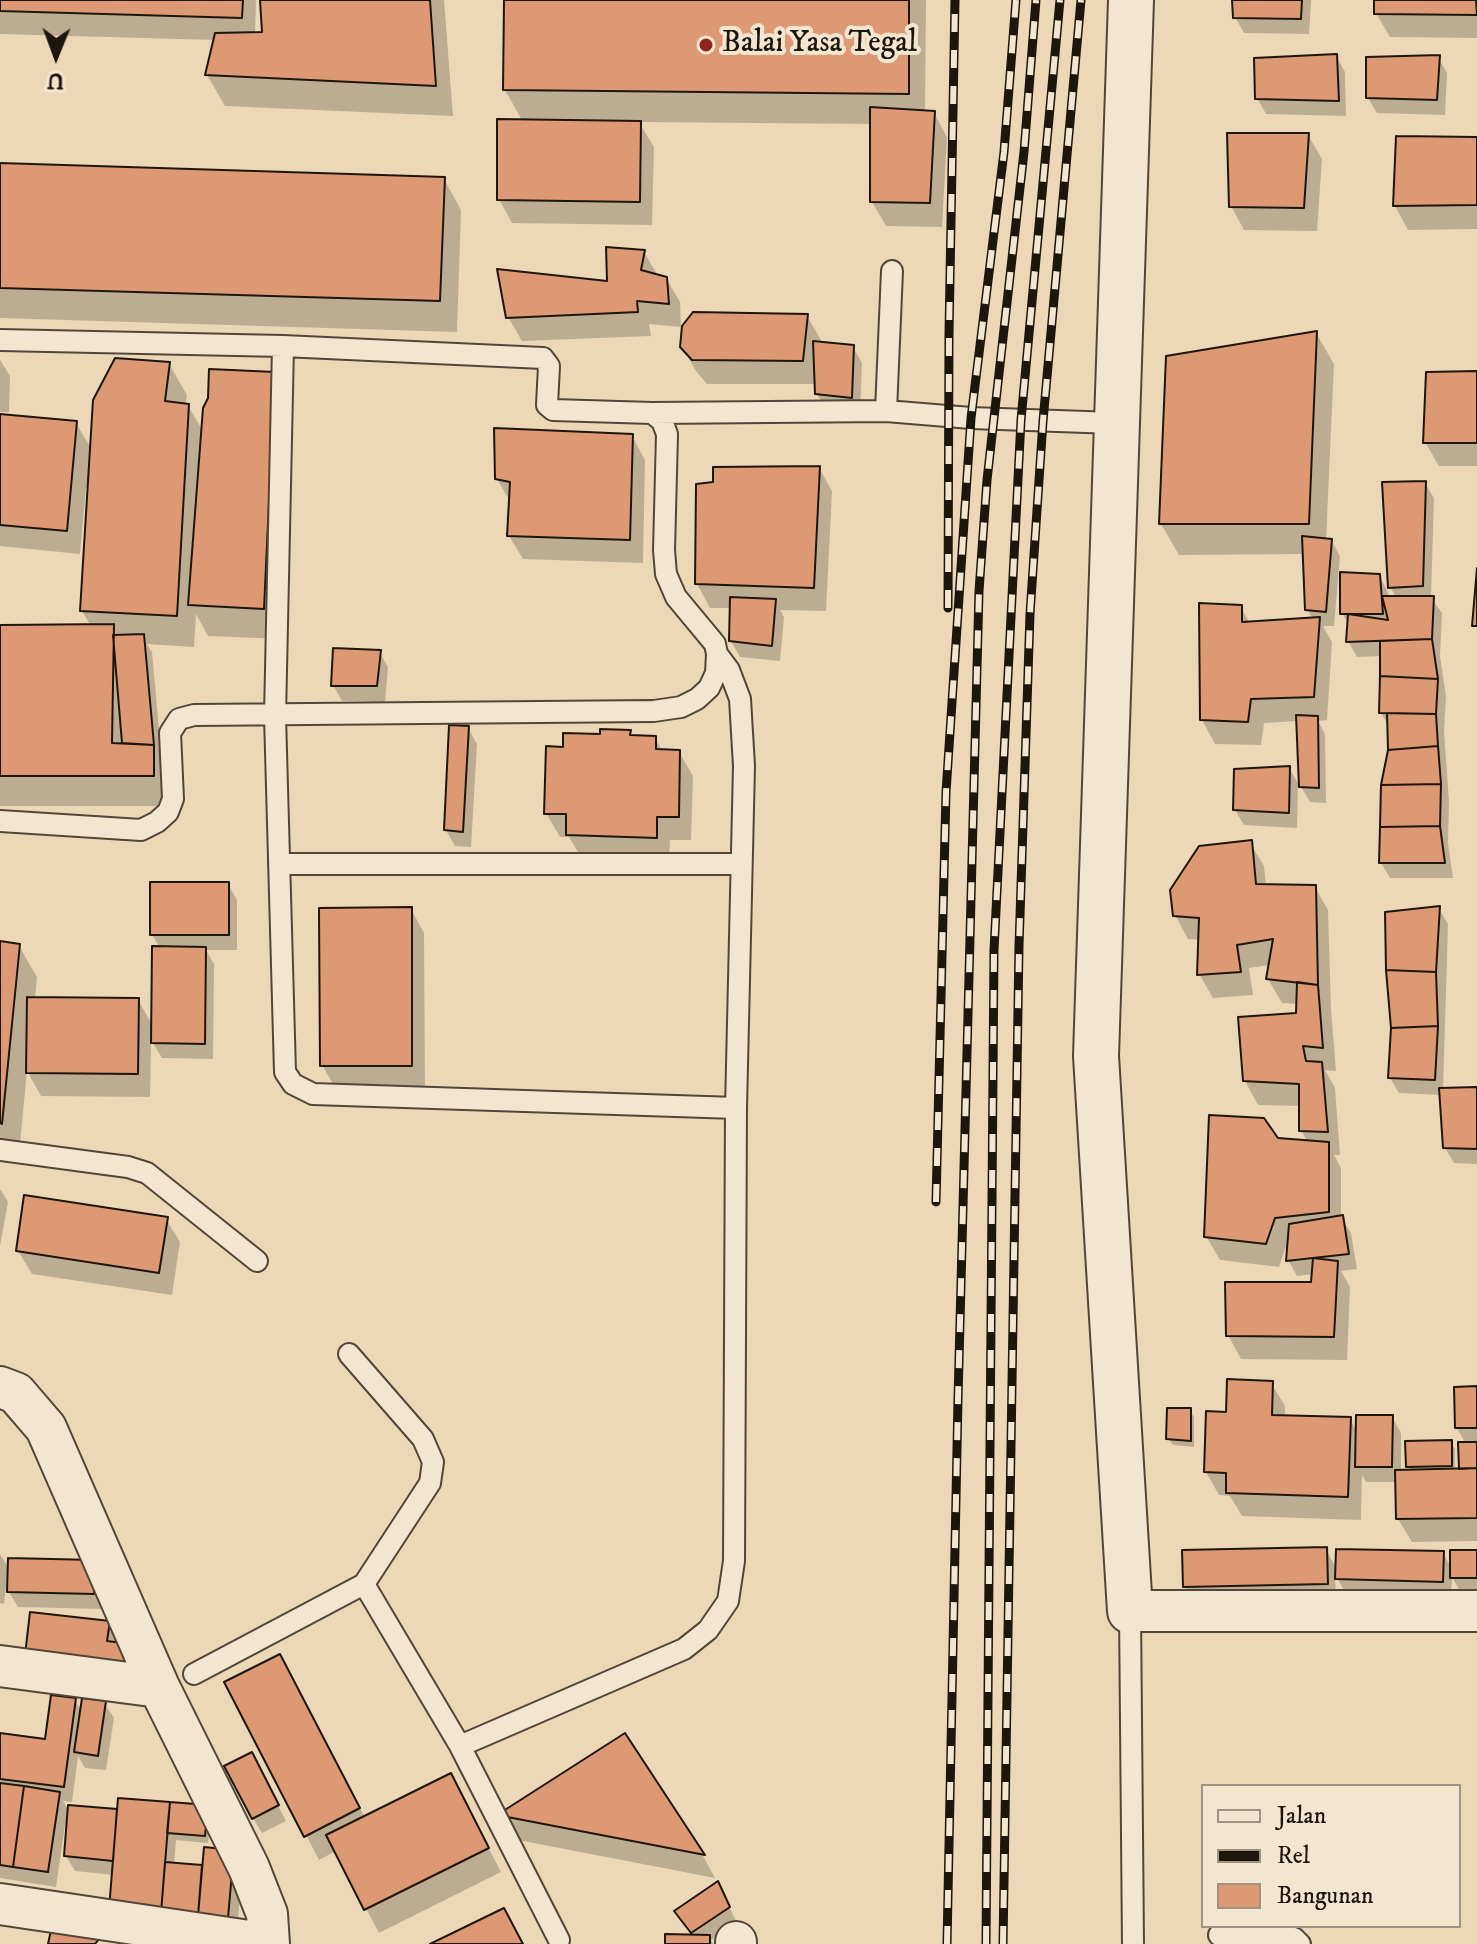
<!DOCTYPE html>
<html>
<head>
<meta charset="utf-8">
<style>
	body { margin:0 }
	#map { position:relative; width:1477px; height:1944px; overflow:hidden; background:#ecd8b7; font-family:"IM FELL DW Pica",serif }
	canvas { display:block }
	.legend { position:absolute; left:1201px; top:1784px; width:260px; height:144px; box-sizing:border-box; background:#f3e6d0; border:2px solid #9d9382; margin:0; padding:10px 14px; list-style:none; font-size:24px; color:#1d160d }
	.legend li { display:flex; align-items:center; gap:16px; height:40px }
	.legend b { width:40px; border:2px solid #9d9382 }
	.north { position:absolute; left:16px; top:16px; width:80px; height:80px; -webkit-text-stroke:6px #f3e6d0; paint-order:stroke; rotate:181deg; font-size:22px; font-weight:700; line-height:32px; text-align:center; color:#1d160d }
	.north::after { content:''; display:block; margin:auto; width:28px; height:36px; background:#1d160d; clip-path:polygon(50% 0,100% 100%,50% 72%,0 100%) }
</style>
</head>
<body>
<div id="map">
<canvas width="1477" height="1944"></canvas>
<ul class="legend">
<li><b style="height:10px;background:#f3e6d0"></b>Jalan</li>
<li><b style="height:10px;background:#1d160d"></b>Rel</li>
<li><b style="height:22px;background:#dd9974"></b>Bangunan</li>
</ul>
<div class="north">U</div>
</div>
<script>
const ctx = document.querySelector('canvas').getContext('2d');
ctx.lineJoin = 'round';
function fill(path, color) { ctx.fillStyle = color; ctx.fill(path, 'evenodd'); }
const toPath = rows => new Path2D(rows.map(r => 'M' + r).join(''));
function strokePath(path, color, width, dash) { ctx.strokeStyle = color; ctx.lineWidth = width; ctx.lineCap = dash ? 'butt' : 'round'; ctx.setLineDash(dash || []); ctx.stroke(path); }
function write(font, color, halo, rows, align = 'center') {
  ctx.font = font + ' "IM FELL DW Pica",serif'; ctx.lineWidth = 8; ctx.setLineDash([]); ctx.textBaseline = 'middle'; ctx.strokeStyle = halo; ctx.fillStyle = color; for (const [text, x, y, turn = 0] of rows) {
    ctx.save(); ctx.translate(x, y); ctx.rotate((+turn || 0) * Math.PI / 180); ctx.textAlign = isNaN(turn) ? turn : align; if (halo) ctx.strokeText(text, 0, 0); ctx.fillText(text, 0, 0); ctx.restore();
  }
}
fill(toPath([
	[0,0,256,0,255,34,264,34,262,0,444,0,453,116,225,106,207,75,215,40,0,34],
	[506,0,926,0,925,113,934,113,947,137,942,227,886,226,872,202,872,124,639,122,654,147,652,225,512,223,499,199,523,122,505,90],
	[1234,0,1311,0,1309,34,1244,33,1235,17],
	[1376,0,1477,0,1477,38,1390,37,1376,13],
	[1336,56,1345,72,1346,116,1266,114,1257,98],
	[1438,57,1447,73,1445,115,1377,113,1368,98],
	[1308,135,1322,159,1317,231,1244,230,1231,206],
	[1477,139,1477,229,1408,230,1395,206],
	[0,165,444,179,461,210,457,332,0,318],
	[644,252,658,276,666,278,680,302,681,327,649,324,651,336,522,341,508,317,609,284],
	[807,316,821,340,820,344,853,347,862,363,860,413,826,409,817,394,816,384,707,384,696,371,682,347],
	[1316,333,1334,364,1326,540,1331,540,1340,556,1334,626,1323,626,1332,642,1327,720,1318,721,1325,734,1326,803,1310,802,1301,787,1298,721,1264,723,1261,745,1215,744,1202,720,1241,607,1250,624,1313,619,1307,609,1305,554,1179,555,1161,524],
	[0,360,10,376,9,412,0,412],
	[169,364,187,395,185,406,188,406,203,431,274,374,292,405,281,639,208,636,196,614,194,647,147,644,152,652,162,762,170,806,0,806,0,627,91,626,82,611,90,487,86,487,80,554,0,546,0,416,76,423,92,450],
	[1477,373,1477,466,1439,466,1425,442],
	[632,436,645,460,643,563,523,559,509,536,511,503,497,479],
	[819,468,832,491,826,611,780,610,784,617,780,661,740,657,731,641,731,608,710,608,697,584],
	[1425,483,1434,498,1431,598,1442,613,1440,656,1446,696,1444,731,1449,802,1448,843,1453,878,1390,878,1381,863,1390,750,1390,728,1381,713,1382,656,1357,657,1348,641,1349,625,1342,613,1379,576,1388,592,1389,598,1397,598,1390,587],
	[379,652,388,667,385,702,342,701,333,685],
	[468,728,477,744,471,847,455,846,446,830],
	[629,732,632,737,655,738,663,752,679,752,693,776,691,840,670,840,669,861,582,859,569,837,560,837,546,813,565,749,602,736],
	[1289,768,1298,783,1297,828,1244,825,1235,810],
	[1250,843,1264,866,1266,886,1315,887,1328,910,1331,1010,1336,1071,1325,1070,1335,1088,1340,1155,1334,1155,1341,1168,1341,1217,1351,1233,1357,1269,1341,1271,1350,1287,1347,1360,1241,1359,1228,1335,1312,1284,1313,1274,1297,1276,1288,1260,1288,1240,1279,1267,1220,1260,1206,1236,1277,1140,1308,1143,1301,1130,1301,1106,1258,1105,1245,1081,1298,1015,1299,1004,1282,1003,1268,979,1270,965,1249,968,1253,995,1213,998,1199,974,1200,940,1188,939,1175,915],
	[228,884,237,900,237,950,206,950,214,964,213,1059,162,1058,151,1040,150,1097,41,1096,27,1071,19,1154,0,1150,0,943,19,946,37,977,35,999,138,1000,153,1026,160,948,152,934],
	[411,909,424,933,425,1089,336,1089,322,1065],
	[1439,909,1448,924,1443,1090,1477,1089,1477,1164,1454,1163,1445,1148,1442,1095,1399,1093,1390,1078],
	[0,1189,8,1202,0,1246],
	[166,1219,180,1242,172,1295,32,1274,18,1251],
	[1271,1383,1285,1406,1285,1417,1350,1419,1358,1433,1392,1417,1401,1433,1401,1472,1411,1471,1408,1466,1451,1442,1455,1449,1455,1471,1462,1471,1466,1444,1457,1428,1477,1388,1477,1541,1412,1542,1398,1519,1398,1482,1366,1482,1362,1475,1361,1520,1242,1516,1230,1496,1219,1495,1206,1472,1227,1414],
	[1190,1410,1194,1417,1194,1447,1173,1445,1168,1438],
	[1326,1549,1337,1570,1443,1553,1452,1569,1477,1552,1477,1593,1461,1593,1452,1577,1451,1597,1346,1594,1335,1574,1336,1599,1194,1602,1185,1587],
	[0,1554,8,1567,4,1604,0,1603],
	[103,1577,102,1609,18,1607,9,1592],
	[32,1614,109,1623,118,1639,117,1644,146,1662],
	[293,1680,365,1818,463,1799,501,1872,379,1933,336,1851,319,1860,227,1683],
	[75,1700,82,1712,104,1703,114,1718,106,1770,85,1768,78,1756,72,1802,63,1801,70,1813,70,1807,211,1814,208,1843,176,1840,174,1865,242,1868,237,1933,114,1875,75,1871,66,1856,69,1825,65,1825,56,1887,0,1878,0,1735,47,1741],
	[625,1736,703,1856,715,1878,513,1839,500,1816],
	[260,1770,286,1821,262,1833,253,1818],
	[726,1900,737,1923,711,1940,713,1944,667,1944,693,1937,677,1911]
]), '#0003');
const building = toPath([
	[0,0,243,0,242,18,0,11,0,0],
	[260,0,430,0,436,86,205,75,215,33,262,32,260,0],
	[504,0,909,0,909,94,503,90,504,0],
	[1232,0,1302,0,1301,19,1233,18,1232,0],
	[1374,0,1476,0,1477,15,1374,14,1374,0],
	[1337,54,1339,101,1255,99,1254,58,1337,54],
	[1440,55,1437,100,1366,98,1366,57,1440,55],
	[870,107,935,111,930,203,870,202,870,107],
	[497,119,641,121,640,202,497,200,497,119],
	[1227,133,1309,133,1304,208,1229,207,1227,133],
	[1396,136,1477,137,1477,205,1393,206,1396,136],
	[0,163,445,177,440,301,0,288,0,163],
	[606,247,645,250,641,270,667,277,669,304,637,301,638,312,506,318,497,269,607,281,606,247],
	[693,312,808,314,803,361,692,360,680,347,682,326,693,312],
	[1317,331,1309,524,1159,524,1166,356,1317,331],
	[813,341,854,345,852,398,815,394,813,341],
	[115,358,170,362,165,401,189,404,177,616,80,611,93,400,115,358],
	[209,369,275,372,264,609,188,605,203,408,208,398,209,369],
	[1477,371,1477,443,1423,443,1426,372,1477,371],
	[0,414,77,421,67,531,0,525,0,414],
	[494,428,633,434,630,540,507,536,510,482,495,479,494,428],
	[820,466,814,588,695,584,696,484,713,482,713,467,820,466],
	[1426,481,1423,586,1388,588,1382,482,1426,481],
	[1302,536,1332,539,1326,612,1305,610,1302,536],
	[1477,568,1477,626,1472,626,1477,568],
	[1340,572,1380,574,1383,614,1340,614,1340,572],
	[1382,596,1434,596,1432,639,1346,642,1348,614,1388,620,1382,596],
	[730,597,776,599,772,646,729,641,730,597],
	[1199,603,1242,605,1242,622,1320,617,1314,697,1251,699,1248,722,1200,720,1199,603],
	[114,624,112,743,154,745,154,776,0,776,0,625,114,624],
	[144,634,154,745,122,743,113,635,144,634],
	[1432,639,1438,679,1380,676,1380,641,1432,639],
	[333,648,381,650,377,686,331,686,333,648],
	[1380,676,1438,679,1436,714,1379,713,1380,676],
	[1387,713,1436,714,1438,746,1388,750,1387,713],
	[1296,715,1318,716,1319,788,1299,787,1296,715],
	[449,725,469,726,463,832,444,830,449,725],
	[600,729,631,730,630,735,656,736,656,749,680,750,679,817,657,817,657,838,566,835,566,814,544,814,546,746,563,747,563,733,600,734,600,729],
	[1438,746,1441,784,1381,785,1388,750,1438,746],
	[1290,766,1289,813,1233,810,1234,769,1290,766],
	[1441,784,1440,826,1380,827,1381,785,1441,784],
	[1440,826,1445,863,1379,863,1380,827,1440,826],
	[1252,840,1256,884,1316,885,1318,985,1266,979,1273,939,1237,945,1241,972,1197,975,1199,918,1173,916,1170,890,1199,846,1252,840],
	[150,882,229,882,229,935,150,935,150,882],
	[1440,906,1436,972,1386,970,1385,912,1440,906],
	[412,907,412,1066,320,1066,319,908,412,907],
	[0,941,20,944,2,1124,0,1123,0,941],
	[152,946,206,947,205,1044,151,1043,152,946],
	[1386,970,1436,972,1438,1026,1391,1028,1386,970],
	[1297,982,1318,985,1323,1048,1303,1046,1306,1061,1322,1062,1328,1132,1299,1131,1299,1084,1243,1081,1238,1017,1296,1013,1297,982],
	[27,997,139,998,138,1074,26,1073,27,997],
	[1438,1026,1435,1080,1388,1078,1391,1028,1438,1026],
	[1477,1087,1477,1149,1443,1148,1439,1088,1477,1087],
	[1209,1115,1264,1118,1278,1138,1329,1142,1329,1212,1275,1218,1266,1244,1204,1237,1209,1115],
	[24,1195,168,1217,159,1273,16,1251,24,1195],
	[1343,1215,1349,1254,1286,1261,1289,1224,1343,1215],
	[1313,1258,1338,1261,1334,1337,1226,1336,1225,1282,1311,1282,1313,1258],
	[1227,1379,1273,1381,1272,1415,1351,1417,1348,1497,1226,1493,1226,1473,1204,1472,1206,1411,1226,1412,1227,1379],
	[1477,1386,1477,1428,1455,1428,1454,1387,1477,1386],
	[1167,1408,1191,1408,1191,1441,1166,1439,1167,1408],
	[1356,1415,1393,1415,1392,1467,1355,1467,1356,1415],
	[1452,1440,1452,1466,1406,1467,1405,1441,1452,1440],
	[1458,1442,1477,1442,1477,1468,1459,1469,1458,1442],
	[1477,1468,1477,1518,1396,1519,1395,1470,1477,1468],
	[1327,1547,1328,1584,1183,1587,1182,1550,1327,1547],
	[1336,1549,1444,1551,1443,1582,1335,1579,1336,1549],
	[1450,1550,1477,1550,1477,1578,1450,1578,1450,1550],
	[8,1558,95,1560,94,1594,7,1592,8,1558],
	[30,1612,110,1621,107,1641,138,1645,135,1668,25,1655,30,1612],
	[280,1654,360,1808,304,1837,224,1682,280,1654],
	[51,1695,76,1698,64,1787,0,1779,0,1733,45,1739,51,1695],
	[82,1698,106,1701,98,1756,74,1752,82,1698],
	[625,1733,705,1855,497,1815,625,1733],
	[252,1752,279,1805,252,1819,224,1766,252,1752],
	[451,1773,489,1848,364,1910,326,1835,451,1773],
	[0,1783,24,1786,13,1867,0,1865,0,1783],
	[24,1786,60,1792,48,1872,13,1867,24,1786],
	[118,1798,170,1802,161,1913,109,1909,118,1798],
	[170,1802,208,1805,205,1836,167,1833,170,1802],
	[68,1805,117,1809,113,1861,64,1856,68,1805],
	[204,1847,234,1850,228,1918,198,1916,204,1847],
	[165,1862,202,1865,198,1916,161,1913,165,1862],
	[718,1881,730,1907,691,1933,674,1911,718,1881],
	[504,1908,523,1944,430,1944,504,1908],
	[51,1930,99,1939,95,1944,48,1944,51,1930],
	[665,1934,710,1935,710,1944,665,1944,665,1934]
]);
fill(building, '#dd9974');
strokePath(building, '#1d160d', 2);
const service = toPath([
	[0,340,283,346,543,358,549,366,547,405,553,410,652,413,662,421,667,434,664,550,666,574,676,597,715,644,717,654,716,673,709,688,697,699,681,707,654,711,194,715,179,719,170,733,173,799,168,812,157,822,141,830,0,821],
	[283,346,275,716,285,1072,293,1084,313,1094,736,1108],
	[886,411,892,271],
	[652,413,886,411,971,418,1115,423],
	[279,864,740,864],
	[0,1150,128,1167,147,1173,257,1261],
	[349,1354,423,1439,433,1462,430,1483,364,1584],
	[1130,1611,1133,1944],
	[194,1674,364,1584,460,1746,559,1940],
	[460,1746,684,1649,708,1630,728,1601,734,1561,736,1108,744,766,740,699,729,670,717,654],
	[1219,1935,1280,1934,1294,1938,1300,1944]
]);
const minor = toPath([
	[0,1387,16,1393,46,1428,159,1687,249,1868,267,1914,269,1944],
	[1130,1611,1477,1611],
	[0,1666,159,1687],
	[0,1904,269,1944],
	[736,1942,736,1944]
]);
const tertiary = toPath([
	[1130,1611,1096,1056,1131,0]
]);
strokePath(service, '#514638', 24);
strokePath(minor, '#514638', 44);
strokePath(tertiary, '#514638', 48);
strokePath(service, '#f3e6d0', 20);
strokePath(minor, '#f3e6d0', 40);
strokePath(tertiary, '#f3e6d0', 44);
const rail = toPath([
	[948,608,949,333,955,0],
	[936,1202,946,792,971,418,1004,152,1016,0],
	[947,1944,958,1399,979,591,987,480,1024,152,1036,0],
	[986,1944,994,950,1021,420,1060,0],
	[1003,1944,1019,946,1030,614,1043,421,1081,0]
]);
strokePath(rail, '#1d160d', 9);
strokePath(rail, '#f3e6d0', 6, [18]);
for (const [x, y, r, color] of [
	[706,45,8,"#8f2418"]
]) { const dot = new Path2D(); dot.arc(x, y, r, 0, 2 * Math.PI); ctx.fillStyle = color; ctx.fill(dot); strokePath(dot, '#f3e6d0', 3); }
write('30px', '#1d160d', '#f3e6d0', [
	["Balai Yasa Tegal",722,45]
], 'left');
</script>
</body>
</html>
